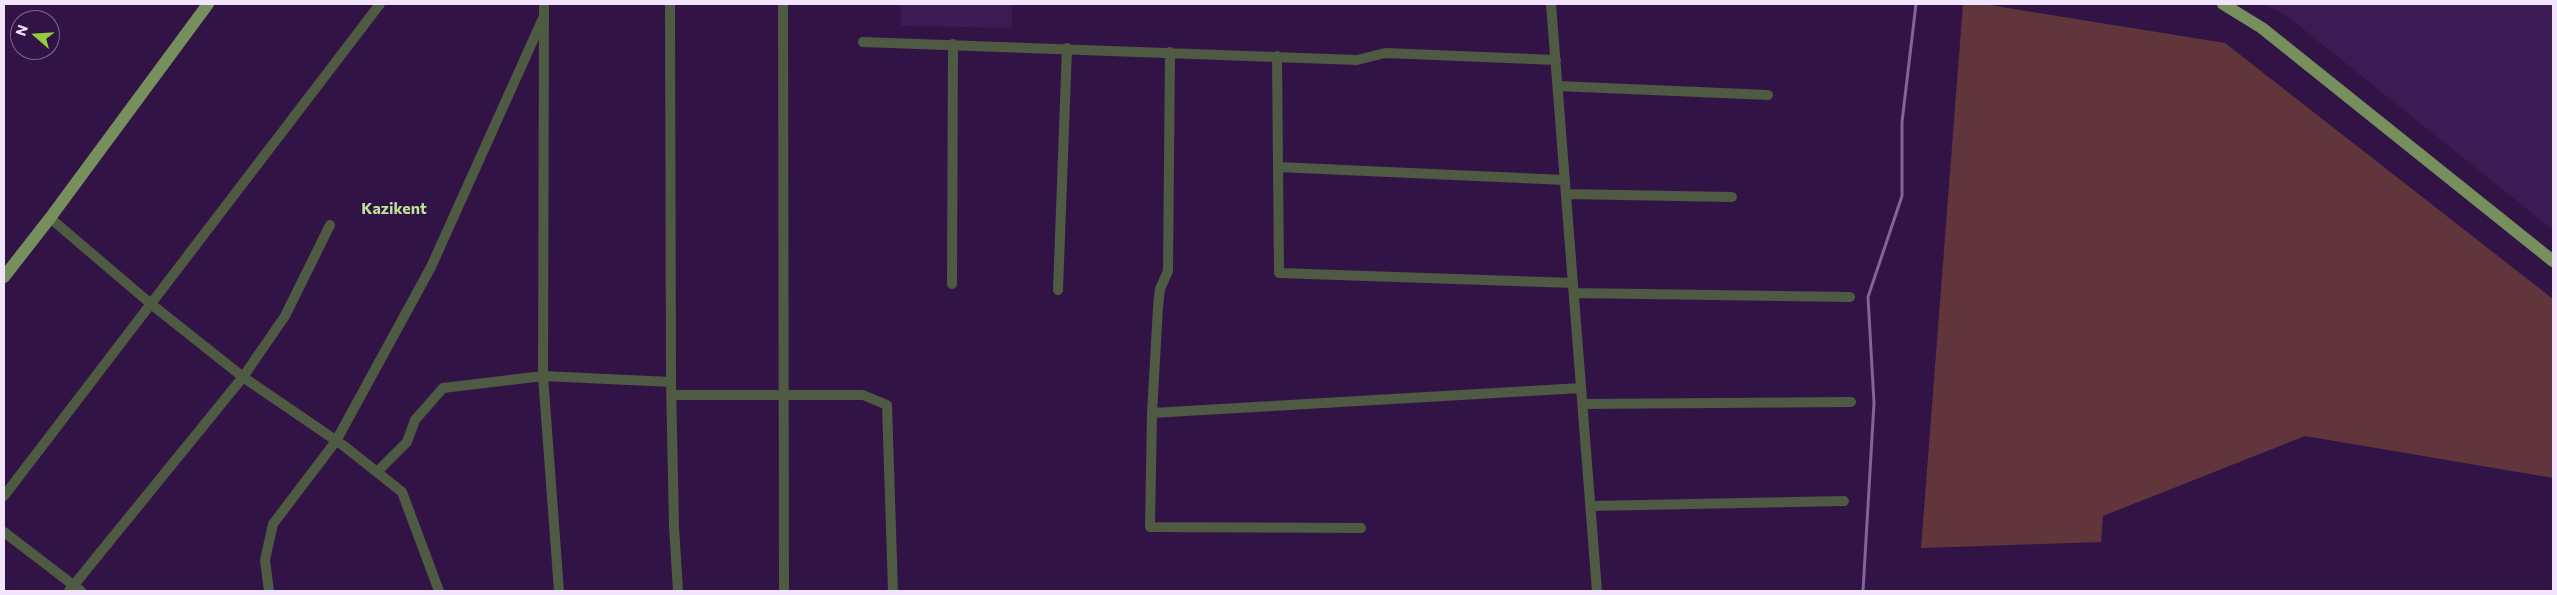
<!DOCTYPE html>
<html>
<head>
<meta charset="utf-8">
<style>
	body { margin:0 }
	#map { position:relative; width:2557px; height:595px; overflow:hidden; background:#321345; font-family:Commissioner,sans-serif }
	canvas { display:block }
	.frame { position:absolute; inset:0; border:5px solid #f2e4fd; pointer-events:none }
	.north { position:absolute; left:10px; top:10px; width:50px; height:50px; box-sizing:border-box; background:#321345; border:1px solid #7f678f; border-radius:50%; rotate:289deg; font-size:14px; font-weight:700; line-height:20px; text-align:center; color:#f2e4fd }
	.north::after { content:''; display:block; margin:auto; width:18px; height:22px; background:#92cd3f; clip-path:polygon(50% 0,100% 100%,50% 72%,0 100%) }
</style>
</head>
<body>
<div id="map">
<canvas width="2557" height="595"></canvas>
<div class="frame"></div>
<div class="north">N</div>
</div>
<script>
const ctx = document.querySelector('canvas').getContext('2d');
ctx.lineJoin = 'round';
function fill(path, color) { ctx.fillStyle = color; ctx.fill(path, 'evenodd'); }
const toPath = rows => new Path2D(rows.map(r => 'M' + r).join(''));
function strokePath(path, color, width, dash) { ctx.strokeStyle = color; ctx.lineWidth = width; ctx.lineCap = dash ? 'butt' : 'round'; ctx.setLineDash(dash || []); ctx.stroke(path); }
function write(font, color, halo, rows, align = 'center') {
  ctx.font = font + ' Commissioner,sans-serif'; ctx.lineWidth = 4; ctx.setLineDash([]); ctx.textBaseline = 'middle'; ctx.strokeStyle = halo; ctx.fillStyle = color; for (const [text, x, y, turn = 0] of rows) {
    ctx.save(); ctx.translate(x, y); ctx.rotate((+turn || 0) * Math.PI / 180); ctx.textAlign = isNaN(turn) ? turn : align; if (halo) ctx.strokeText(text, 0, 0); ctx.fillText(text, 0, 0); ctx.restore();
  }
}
fill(toPath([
	[901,4,1012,4,1012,28,901,26],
	[2264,4,2553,4,2553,230,2288,17]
]), '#3c1a53');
fill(toPath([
	[1963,4,1983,4,2225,43,2553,299,2553,478,2305,436,2103,516,2101,542,1921,548]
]), '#61353c');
strokePath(toPath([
	[1863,591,1874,403,1868,297,1902,196,1902,122,1916,4]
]), '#84629e', 3);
strokePath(toPath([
	[544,4,543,376,559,591],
	[670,4,671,382,674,527,678,591],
	[783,4,784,591],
	[1551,4,1597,591],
	[863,42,1357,60,1385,53,1556,60],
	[1170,52,1168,271,1160,289,1158,307,1152,413,1150,527,1361,528],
	[1277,56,1279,273,1573,283],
	[1558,86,1768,95],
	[1278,167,1565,180],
	[1566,194,1732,197],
	[50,218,151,304,243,377,344,446,402,492,439,591],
	[952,284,953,44],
	[1058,290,1067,48],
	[1574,293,1850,297],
	[671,395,863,395,887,405,893,591],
	[1583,404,1851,402],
	[1152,413,1581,388],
	[377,472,407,442,415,420,443,388,543,376,671,382],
	[4,496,380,4],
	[1590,506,1844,501],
	[4,532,81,591],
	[69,591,243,377,285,316,330,225],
	[269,591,265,560,273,524,336,441,431,267,544,16]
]), '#4e5a41', 10);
strokePath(toPath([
	[2223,4,2262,28,2553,261],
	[4,277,50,218,208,4]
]), '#768f5c', 12);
write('bold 16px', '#bde09a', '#321345', [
	["Kazikent",394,209]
]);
</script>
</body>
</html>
